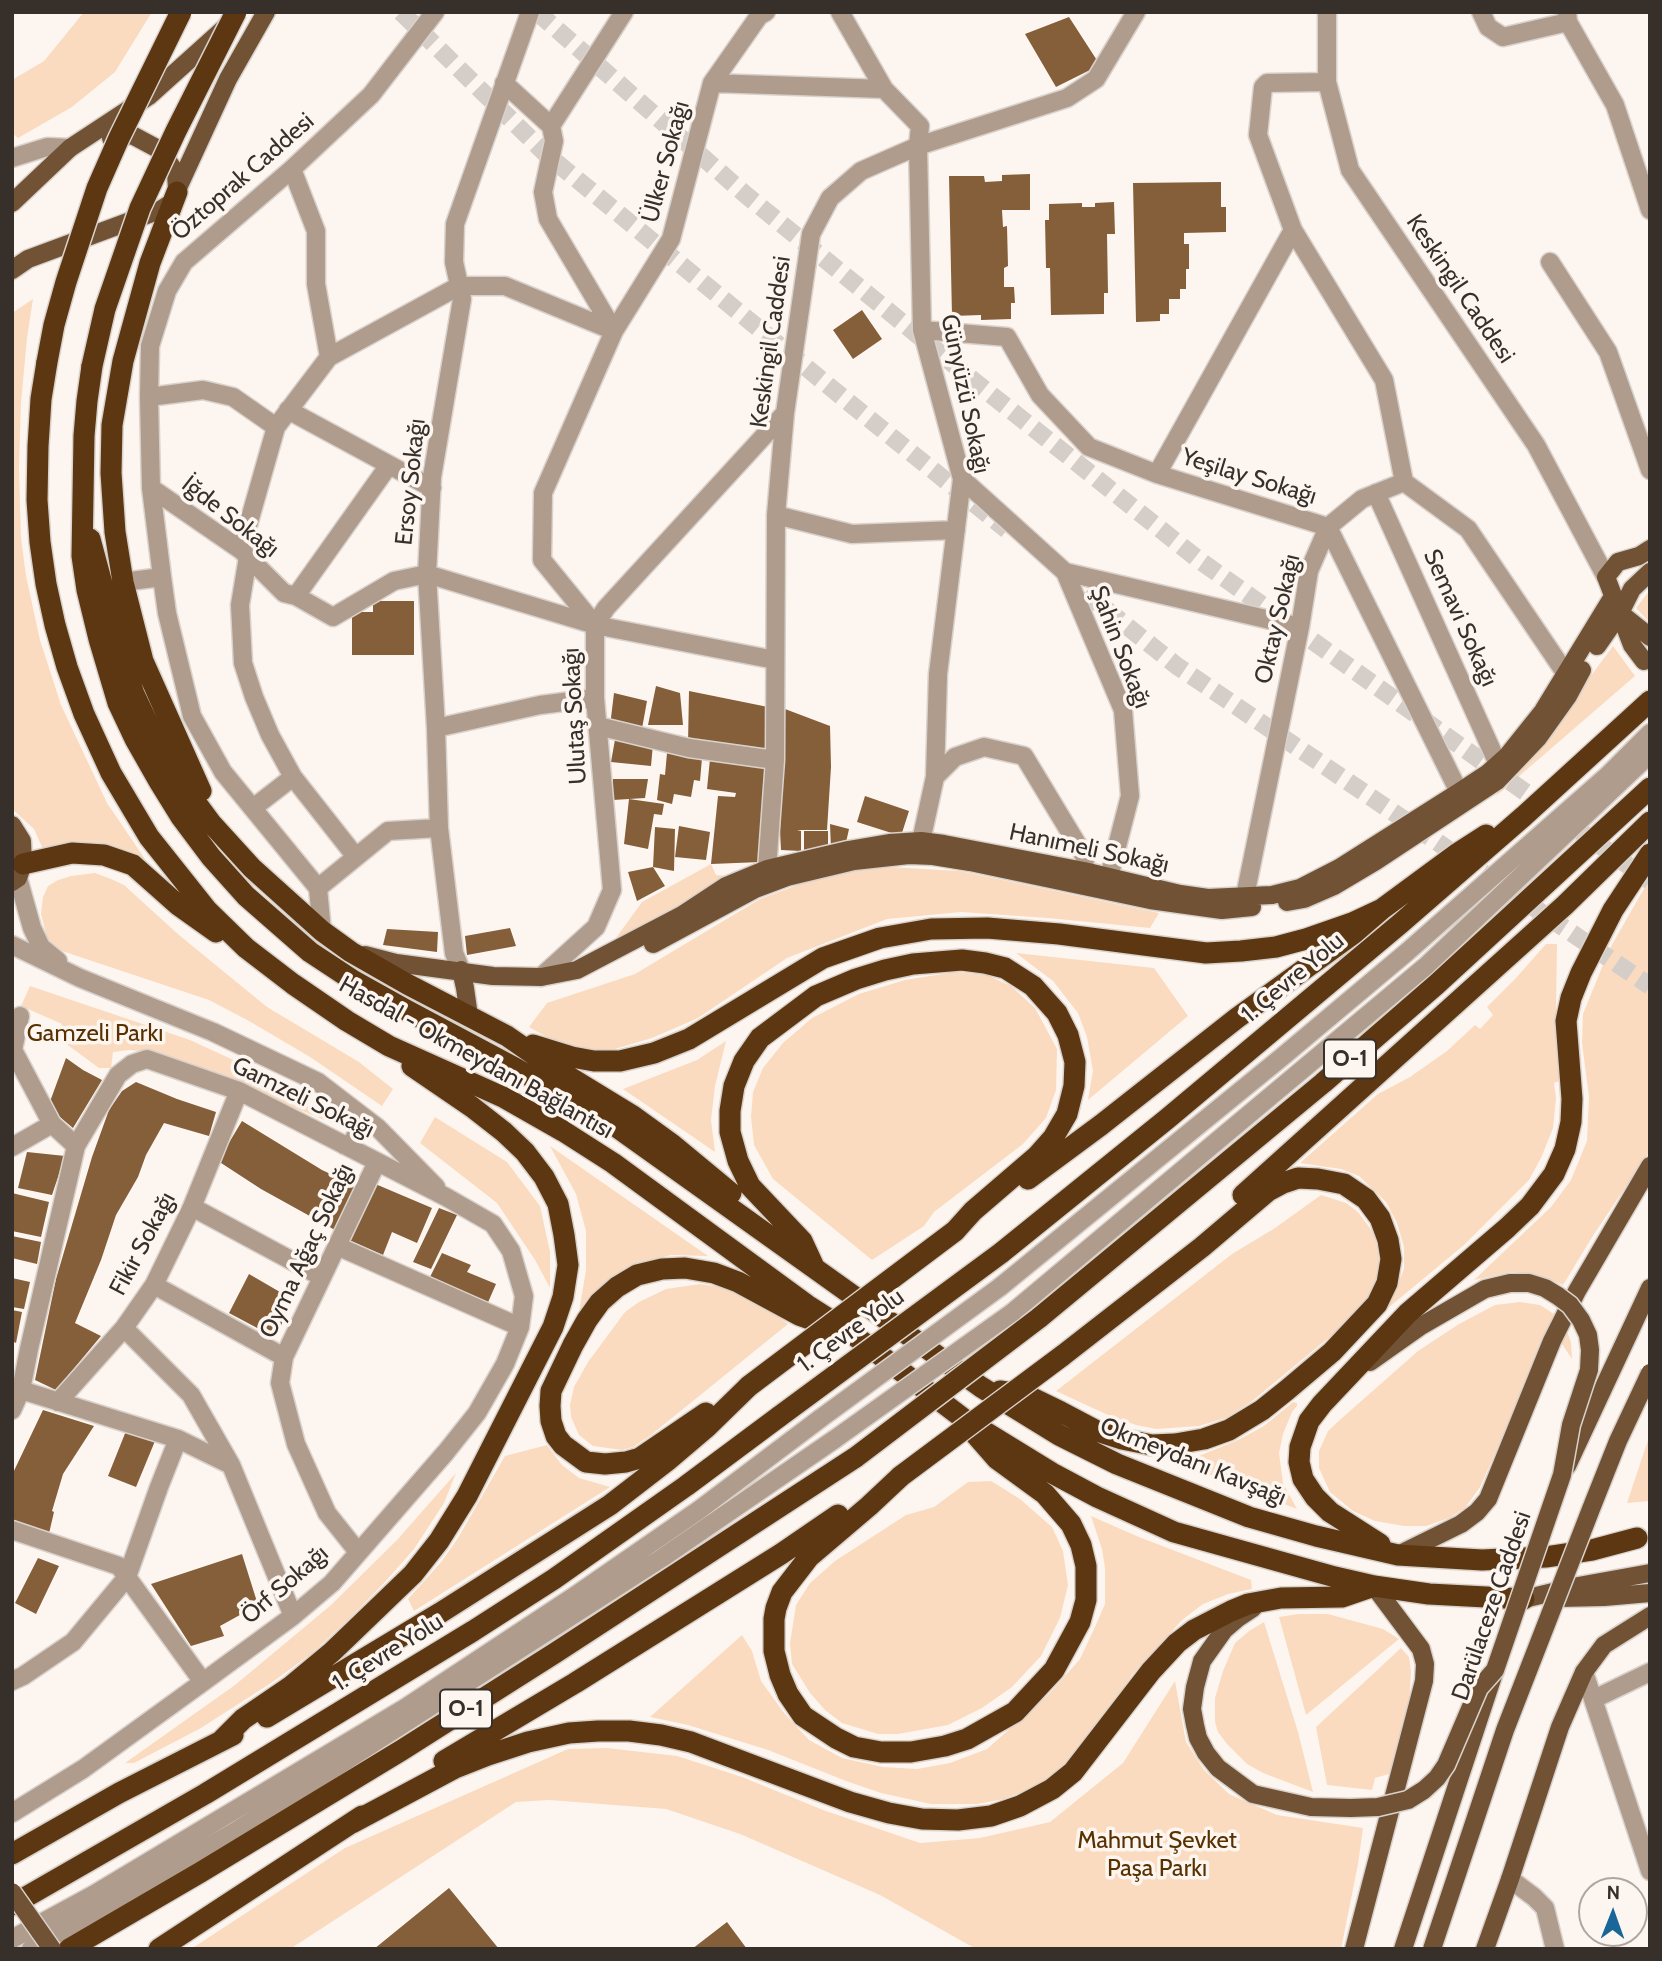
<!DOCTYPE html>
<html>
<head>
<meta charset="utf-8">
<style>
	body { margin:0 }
	#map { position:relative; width:1662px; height:1961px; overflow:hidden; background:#fdf6f0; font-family:Cabin,sans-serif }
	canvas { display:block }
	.frame { position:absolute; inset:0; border:14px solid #37302a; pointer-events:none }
	.north { position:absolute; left:1578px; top:1877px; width:70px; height:70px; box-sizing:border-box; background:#fdf6f0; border:2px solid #aea7a1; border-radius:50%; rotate:1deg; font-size:19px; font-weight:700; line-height:28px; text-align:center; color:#37302a }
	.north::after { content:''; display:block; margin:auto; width:24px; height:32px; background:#196799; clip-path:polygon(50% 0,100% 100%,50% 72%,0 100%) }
</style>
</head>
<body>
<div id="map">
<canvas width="1662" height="1961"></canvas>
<div class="frame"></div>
<div class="north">N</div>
</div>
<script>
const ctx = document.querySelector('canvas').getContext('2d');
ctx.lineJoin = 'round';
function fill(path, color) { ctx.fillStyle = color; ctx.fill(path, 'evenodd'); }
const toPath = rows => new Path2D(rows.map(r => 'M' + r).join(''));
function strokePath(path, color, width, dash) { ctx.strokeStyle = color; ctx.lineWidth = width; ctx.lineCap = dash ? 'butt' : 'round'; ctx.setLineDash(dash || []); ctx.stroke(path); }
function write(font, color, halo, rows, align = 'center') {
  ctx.font = font + ' Cabin,sans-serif'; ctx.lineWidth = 7; ctx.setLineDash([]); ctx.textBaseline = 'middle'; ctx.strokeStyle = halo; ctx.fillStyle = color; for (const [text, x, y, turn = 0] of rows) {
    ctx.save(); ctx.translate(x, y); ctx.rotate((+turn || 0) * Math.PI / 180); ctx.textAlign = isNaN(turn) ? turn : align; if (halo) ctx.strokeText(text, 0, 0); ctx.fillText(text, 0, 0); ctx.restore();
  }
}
fill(toPath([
	[84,12,152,12,115,72,72,107,18,138,12,133,12,80,44,61],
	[33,299,27,338,21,403,19,466,21,538,26,576,40,640,61,705,107,803,145,859,97,847,47,858,34,829,12,809,12,313],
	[1650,590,1650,623,1636,608],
	[1613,646,1635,676,1495,797,1567,708],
	[711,864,716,875,729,876,641,929,613,942,642,902],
	[871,866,960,871,1159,913,1150,928,1048,918,961,912,887,919,787,958,698,1018,652,1038,615,1049,584,1050,552,1040,529,1027,547,1003,635,974,760,899,819,877],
	[95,873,111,879,124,885,179,935,267,1007,359,1062,393,1089,382,1106,310,1057,249,1021,209,1000,53,948,47,938,41,914,43,897,48,886,58,880,71,876],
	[1650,878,1650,1151,1594,1234,1563,1285,1540,1276,1512,1272,1474,1280,1551,1207,1571,1180,1587,1141,1589,1097,1582,1043,1583,1014,1609,950],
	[1546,944,1557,944,1556,1008,1562,1080,1554,1083,1556,1098,1553,1128,1541,1158,1529,1180,1464,1245,1388,1308,1404,1269,1404,1247,1397,1223,1386,1202,1359,1176,1341,1169,1300,1163,1378,1094,1410,1077,1447,1051,1475,1025,1480,1029,1493,1015,1487,1007,1516,978],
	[1016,953,1154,968,1188,1016,1088,1100,1093,1071,1087,1037,1078,1013,1053,981],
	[955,972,987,975,1011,986,1035,1008,1057,1049,1056,1090,1046,1118,1023,1144,934,1212,924,1226,872,1260,773,1179,754,1145,751,1117,753,1092,763,1068,783,1043,812,1018,859,994,905,980],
	[30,986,190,1040,253,1069,334,1124,178,1060,155,1052,129,1050,113,1052,111,1068,99,1068,54,1035,62,1024,21,1006],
	[726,1041,715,1086,711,1120,715,1152,623,1089,697,1060],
	[435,1117,507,1162,540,1206,550,1252,550,1288,535,1260,497,1203,420,1143],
	[550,1146,708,1256,671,1255,638,1264,578,1318,586,1270,586,1231,576,1194],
	[1321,1195,1346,1203,1358,1212,1375,1235,1380,1263,1379,1277,1373,1293,1344,1325,1251,1402,1226,1418,1199,1426,1156,1429,1136,1425,1108,1415,1056,1391,1232,1254,1275,1228],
	[700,1284,728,1288,766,1307,788,1324,651,1435,633,1447,622,1450,593,1446,579,1435,571,1417,570,1405,574,1387,588,1362,625,1312,639,1302,666,1289],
	[1520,1302,1540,1305,1554,1314,1564,1324,1571,1342,1572,1359,1550,1326,1494,1456,1480,1487,1465,1508,1449,1518,1426,1526,1404,1526,1375,1521,1353,1511,1330,1492,1319,1468,1319,1451,1328,1431,1342,1418,1418,1351,1459,1324,1495,1305],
	[1293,1402,1297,1403,1297,1406,1292,1412,1283,1434,1279,1453,1283,1483,1297,1509,1174,1461,1199,1456,1240,1439,1264,1426],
	[1650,1436,1650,1501,1627,1503,1649,1437],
	[547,1445,562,1465,579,1478,610,1487,414,1611,408,1599,442,1561,458,1538,505,1456],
	[456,1473,444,1503,414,1549,385,1582,350,1618,311,1654,271,1683,201,1728,134,1763,125,1763,235,1685,331,1605,397,1540],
	[991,1481,1020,1499,1052,1527,1063,1551,1068,1585,1060,1618,1041,1656,1012,1687,982,1708,948,1725,898,1734,878,1734,842,1723,825,1710,810,1693,792,1664,790,1643,796,1605,810,1583,835,1561,906,1515,934,1507,968,1482],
	[1091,1516,1139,1537,1251,1580,1252,1589,1228,1594,1203,1604,1182,1620,1132,1675,1109,1712,1083,1745,1063,1768,1037,1786,1004,1799,977,1804,931,1804,881,1793,846,1781,768,1750,688,1725,650,1717,742,1635,752,1651,761,1681,784,1713,809,1740,842,1758,883,1767,917,1769,950,1763,987,1749,1049,1694,1080,1659,1095,1627,1105,1604,1105,1568,1102,1549],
	[1298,1614,1328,1614,1383,1629,1399,1639,1306,1715,1279,1617],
	[1264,1622,1298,1732,1313,1792,1263,1773,1247,1764,1227,1744,1218,1732,1215,1722,1215,1698,1223,1671,1235,1643,1249,1631],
	[1401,1648,1409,1657,1411,1671,1409,1707,1389,1774,1375,1778,1372,1790,1327,1785,1316,1727],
	[1175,1681,1186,1742,1204,1770,1229,1794,1277,1815,1363,1828,1358,1864,1341,1949,976,1949,880,1895,740,1834,666,1809,549,1800,516,1802,290,1949,191,1949,345,1848,568,1749,607,1748,677,1756,742,1777,823,1810,920,1843,980,1838,1050,1822,1123,1763]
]), '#fadbbf');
fill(toPath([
	[1069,17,1100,65,1056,87,1025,34],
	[1030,174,1030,210,1002,210,1003,227,1007,226,1008,266,1004,268,1004,287,1014,287,1015,303,1011,303,1011,319,981,320,981,315,952,316,949,176,984,176,985,182,1002,181,1002,175],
	[1221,182,1221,207,1226,207,1226,232,1184,233,1184,244,1189,244,1189,269,1186,269,1186,289,1180,289,1180,299,1169,299,1169,314,1160,314,1160,321,1136,322,1133,183],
	[1114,202,1115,234,1107,234,1108,293,1104,293,1104,314,1051,315,1050,268,1046,268,1045,220,1049,220,1049,204,1082,203,1082,207,1095,207,1095,203],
	[862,310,882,339,853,359,833,330],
	[373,601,414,601,414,655,352,655,352,612,373,612],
	[656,686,680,693,683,725,648,725],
	[689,691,768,707,768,755,688,744],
	[614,693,647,701,641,734,610,726],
	[785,709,830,726,831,767,827,830,797,830,801,831,801,851,781,850,780,830],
	[616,734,653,744,651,766,611,762],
	[667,753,702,758,700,781,694,780,691,797,674,794,672,804,657,800,660,774,665,775],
	[710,759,767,768,761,862,711,864,718,796,735,797,736,793,707,789],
	[613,779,648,779,645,798,629,799,664,804,662,815,654,814,648,849,624,844,629,799,613,800],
	[865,796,909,811,901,836,857,822],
	[830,824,849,829,845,847,831,849],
	[679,826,710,832,706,860,675,857],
	[655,827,675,829,674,871,653,867],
	[804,831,828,831,828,852,804,852],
	[653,867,665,886,637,901,628,872],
	[510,928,516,946,467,955,465,936],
	[387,929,438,932,437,952,383,945],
	[66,1058,83,1070,102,1080,73,1128,48,1107],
	[136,1082,177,1099,216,1112,209,1136,164,1123,146,1155,138,1177,116,1215,101,1260,75,1323,101,1336,56,1390,35,1380,56,1279,92,1157,109,1110,122,1091],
	[242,1121,322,1170,356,1186,335,1230,261,1189,218,1161],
	[27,1152,65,1156,52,1195,18,1188],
	[373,1183,432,1208,417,1243,392,1232,383,1255,349,1240],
	[12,1193,49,1202,41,1237,12,1231],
	[439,1208,457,1215,431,1269,413,1262],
	[12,1236,41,1242,37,1264,12,1258],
	[442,1253,471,1265,467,1272,496,1284,486,1307,428,1281],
	[249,1274,292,1299,276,1338,229,1313],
	[12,1278,30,1282,24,1309,12,1307],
	[12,1310,22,1312,16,1343,12,1341],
	[43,1410,94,1426,63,1474,52,1511,54,1512,47,1542,12,1529,12,1475],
	[126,1431,155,1441,136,1487,108,1476],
	[242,1554,258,1605,220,1626,224,1636,191,1646,151,1584],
	[38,1558,59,1566,36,1614,15,1603],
	[449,1888,499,1949,374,1949],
	[727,1922,747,1949,692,1949]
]), '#855e3a');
strokePath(toPath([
	[401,12,546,154,852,405,1007,530],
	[537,12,746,195,974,381,1199,560,1650,881],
	[1064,576,1177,666,1650,986]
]), '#d5cec8', 18, [18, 9]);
const minor = toPath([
	[840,12,884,89,920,126,918,146,922,330,962,479,938,674,935,777],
	[1327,12,1327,82,1350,170,1536,445,1606,577],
	[1481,12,1488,27,1503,37,1568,22],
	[1567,12,1568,22,1615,105,1650,210],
	[1327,82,1267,83,1263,87,1258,135,1293,230,1384,380,1404,482],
	[504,83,551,126,554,141,543,192,548,219,614,331],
	[712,83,884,89],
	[551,126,624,12],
	[12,158,47,147,70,148],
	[292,169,316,231,316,284,329,357],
	[1550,262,1608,352,1650,470],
	[922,330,1007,337,1040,395,1089,447,1157,474,1328,527,1459,792],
	[149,397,203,390,233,397,276,427],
	[288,410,432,488],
	[1157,474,1293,230],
	[962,479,1065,572,1123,710,1130,796,1109,877],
	[151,488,241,550,284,593,296,596,333,617,394,581,427,574,595,625,775,660],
	[1376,493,1498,764],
	[776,515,852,534,956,530],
	[241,550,276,427,329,357,459,286,505,286,614,331],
	[248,557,240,605,243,663,254,697,270,735,293,777,356,857],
	[1065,572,1300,627],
	[162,577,167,613,192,716,223,772,318,888,322,931],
	[123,582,162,577,151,488,149,397,150,346,167,291,184,262,292,169,371,95,435,12],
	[296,596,389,465],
	[595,625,606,608,785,413],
	[598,726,689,748,775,760],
	[436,728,540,705,595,698],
	[253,808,293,777],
	[921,841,935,777,955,757,984,747,1024,756,1085,857,1084,871],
	[767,869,775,760,776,515,785,413,811,234,830,198,861,171,918,146,1067,98,1096,79,1136,12],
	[18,878,32,928,41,947,58,961],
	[318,888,388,831,439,828],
	[1245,896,1300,627,1309,571,1328,527,1362,499,1404,482,1468,529,1566,674],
	[12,945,80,978,213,1032,318,1082,378,1128,436,1187],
	[461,970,454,953,439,828,436,728,427,574,432,477,462,299,454,262,455,224,530,12],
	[541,977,596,927,612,890,595,698,595,625,542,560,543,493,614,331,671,239,712,83,759,16,766,12],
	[20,1016,13,1050,52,1124,76,1146],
	[344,1145,352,1143,358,1131,358,1113],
	[12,1147,52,1124],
	[192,1207,322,1277],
	[337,1246,520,1327],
	[154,1285,284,1357],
	[1000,1287,1282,1057,1407,952,1607,776,1650,733],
	[1013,1312,1426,966,1650,754],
	[124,1328,191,1395,231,1465,293,1616],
	[21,1390,178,1439,231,1465],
	[58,1402,124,1328,154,1285,192,1207,239,1091],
	[12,1410,21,1390,29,1349,76,1146,118,1075,132,1064,147,1059,239,1091,446,1197,493,1224,511,1251,524,1296,520,1327,505,1364,477,1413,446,1452,332,1583,293,1616,203,1682,83,1769,12,1813],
	[12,1530,119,1566,203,1682],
	[358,1552,327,1513,296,1444,280,1383,284,1357,377,1162],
	[1584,1672,1650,1871],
	[12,1681,23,1676,73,1642,127,1577,159,1487,178,1439],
	[1594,1699,1650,1672],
	[1510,1879,1534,1897,1545,1908,1555,1949],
	[12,1939,93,1895,405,1708,576,1595,699,1510,821,1418],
	[31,1949,234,1832,285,1800,662,1558,835,1439]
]);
const major = toPath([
	[111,138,132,135,160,150,176,173,177,190],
	[12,203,70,148,149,96,228,25],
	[12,270,28,259,160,210,171,203,228,79,266,12],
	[1620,613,1650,637],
	[1597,646,1620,613,1632,589,1650,572],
	[1644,661,1632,645,1606,577,1618,562,1639,556,1650,549],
	[12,825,22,841,23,864,18,878,12,882],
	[1287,902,1304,899,1334,886,1376,861,1497,781,1538,738,1568,696,1582,670],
	[653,944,755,889,787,877,854,861,909,855,933,856,970,862,1150,900,1222,910,1252,907],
	[365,955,396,963,493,976,541,977,577,970,682,915,726,886,767,869,848,850,889,843,921,841,944,844,1084,871,1180,894,1208,898,1272,895,1300,888,1339,868,1459,792,1488,773,1507,756,1543,711,1612,598],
	[461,970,465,988,469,1016],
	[1370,1362,1421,1326,1485,1289,1510,1283,1529,1283,1545,1288,1558,1296],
	[1567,1466,1650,1288],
	[1400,1554,1461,1524,1477,1512,1488,1499,1552,1341,1577,1291,1650,1166],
	[1559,1598,1604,1597,1650,1593],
	[1524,1599,1578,1586,1650,1573],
	[1253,1608,1238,1618,1224,1630,1202,1661,1195,1687,1192,1709,1195,1725,1198,1738,1206,1753,1218,1768,1253,1794,1311,1807,1351,1808],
	[1354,1949,1424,1681,1425,1664,1421,1649,1374,1586],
	[1403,1949,1495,1670],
	[1485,1949,1510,1879,1560,1727,1584,1672,1604,1645,1650,1616]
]);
const highway = toPath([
	[177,192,150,263,123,361,112,425,111,473,115,532,123,582,143,661,201,791],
	[47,362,41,399,38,446,37,500,40,542,46,584,55,625,67,667,84,714,111,773,149,837,207,910,246,948,293,984,347,1021,389,1046,505,1098,563,1131,613,1163,807,1305,851,1333,964,1419,1052,1473,1097,1497,1174,1532,1335,1577,1374,1586,1429,1594,1524,1599],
	[92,366,87,401,84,436,82,556,87,590,99,639,118,703,135,739,160,783,181,817,211,857,246,896,310,952,354,981,406,1010,517,1069,611,1123,981,1387,1059,1435,1117,1464,1249,1517,1316,1536,1398,1555,1482,1560,1546,1557,1592,1550,1637,1538],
	[90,539,122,658,134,694,151,730,188,792,211,823,252,868,322,931,351,952,407,984,507,1036,543,1061,633,1116,673,1145,731,1193],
	[23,864,72,853,104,855,133,865,178,905,216,932],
	[533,1045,572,1057,594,1061,620,1061,654,1053,689,1039,823,958,880,938,931,929,987,928,1059,934,1206,953,1241,951,1276,947,1306,939,1352,923,1382,909],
	[1028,1179,1101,1125,1237,1018,1353,934,1382,909,1458,853,1486,835],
	[1243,1195,1565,905,1650,822],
	[1001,1253,1167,1119,1401,923,1524,816,1650,701],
	[814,1267,802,1241,750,1186,738,1161,730,1132,730,1111,734,1086,744,1061,760,1038,816,996,856,979,885,970,913,964,962,960,985,963,1005,968,1033,986,1057,1013,1068,1035,1075,1062,1074,1086,1067,1114,1053,1138,1037,1156,973,1211,955,1231],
	[1039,1318,1323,1083,1437,984,1650,788],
	[1000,1391,1026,1395,1061,1412,1097,1431,1122,1439,1152,1445,1175,1444,1204,1439,1229,1430,1262,1410,1287,1390,1332,1352,1377,1304,1387,1283,1391,1259,1388,1240,1380,1218,1366,1199,1344,1184,1318,1179,1298,1178,1283,1183,1268,1191,1202,1247,1062,1356],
	[706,1413,640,1458,626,1462,605,1464,586,1462,563,1445,556,1436,551,1421,550,1406,551,1391,573,1345,587,1320,600,1302,617,1287,637,1275,662,1269,685,1268,714,1273,738,1282,799,1315,813,1320],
	[901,1476,869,1506,809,1557,782,1592,776,1608,774,1619,774,1651,780,1675,788,1694,803,1716,836,1738,854,1747,881,1752,911,1752,945,1746,967,1739,1015,1712,1054,1670,1080,1622,1086,1600,1086,1566,1081,1545,1071,1524,1045,1494,997,1459,976,1435],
	[1380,1544,1330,1512,1315,1497,1303,1479,1299,1462,1300,1447,1309,1421,1322,1404,1408,1313,1507,1228,1530,1206,1554,1174,1565,1149,1571,1122,1572,1099,1566,1021,1571,998,1581,973,1613,910,1650,854],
	[267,1717,440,1613,610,1505,667,1461,707,1427,749,1386],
	[222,1740,243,1719,290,1687,332,1652,413,1574,439,1541,467,1496,553,1327,563,1297,568,1265,564,1235,558,1204,544,1177,525,1152,504,1132,472,1107,412,1066],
	[444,1761,575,1683,781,1554,838,1515],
	[352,1823,455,1768,488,1755,528,1742,569,1733,598,1731,629,1731,661,1735,691,1742,850,1802,889,1813,922,1819,958,1820,991,1816,1020,1806,1052,1789,1073,1772,1151,1671,1177,1643,1194,1630,1231,1611,1248,1604,1281,1598,1342,1597,1374,1586],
	[12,1854,119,1793,233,1735],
	[12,1905,205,1794,473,1631,554,1579,686,1486,780,1416],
	[69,1949,201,1872,402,1750,555,1653,856,1457],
	[159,1949,362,1816]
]);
strokePath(minor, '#d9d2cc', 21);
strokePath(major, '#d9d2cc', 21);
strokePath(highway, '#d9d2cc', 24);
strokePath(minor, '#af9c8c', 18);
strokePath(major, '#725234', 18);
strokePath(highway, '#5c3711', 21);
const minorBridge = toPath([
	[821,1418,1000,1287],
	[835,1439,1013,1312]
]);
const majorBridge = toPath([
	[1351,1808,1378,1807,1408,1800,1424,1790,1437,1778,1446,1765,1479,1688,1495,1670,1562,1475,1571,1425,1589,1370,1590,1350,1588,1335,1581,1320,1570,1305,1558,1296],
	[12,1892,52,1949],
	[1432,1949,1505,1730,1591,1509,1618,1441,1650,1373]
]);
const highwayBridge = toPath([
	[47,362,54,325,66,282,97,188,119,138,181,12],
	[92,366,105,309,140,208,176,131,236,12],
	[749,1386,955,1231],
	[780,1416,1001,1253],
	[856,1457,1039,1318],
	[901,1476,1062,1356]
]);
strokePath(minorBridge, '#d9d2cc', 21, []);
strokePath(majorBridge, '#d9d2cc', 21, []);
strokePath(highwayBridge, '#d9d2cc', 24, []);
strokePath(minorBridge, '#af9c8c', 18);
strokePath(majorBridge, '#725234', 18);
strokePath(highwayBridge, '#5c3711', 21);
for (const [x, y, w] of [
	[1350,1059,52],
	[466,1709,52]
]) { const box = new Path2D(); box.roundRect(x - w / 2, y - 19.5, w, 39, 5); ctx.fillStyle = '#fdf6f0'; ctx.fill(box); strokePath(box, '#37302a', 2); }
write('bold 23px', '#37302a', null, [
	["O-1",1350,1059],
	["O-1",466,1709]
]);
write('24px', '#37302a', '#fdf6f0', [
	["Ülker Sokağı",666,162,-75],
	["Öztoprak Caddesi",243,177,-41],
	["Keskingil Caddesi",1460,289,56],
	["Keskingil Caddesi",771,342,-82],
	["Günyüzü Sokağı",965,394,78],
	["Yeşilay Sokağı",1249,477,17],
	["Ersoy Sokağı",411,482,-84],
	["İğde Sokağı",230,517,38],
	["Semavi Sokağı",1460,618,66],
	["Oktay Sokağı",1278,619,-77],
	["Şahin Sokağı",1120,647,69],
	["Ulutaş Sokağı",575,716,-93],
	["Hanımeli Sokağı",1089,849,12],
	["1. Çevre Yolu",1293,978,-40],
	["Hasdal - Okmeydanı Bağlantısı",476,1058,29],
	["Gamzeli Sokağı",303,1098,26],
	["Fikir Sokağı",143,1244,-62],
	["Oyma Ağaç Sokağı",307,1251,-65],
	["1. Çevre Yolu",851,1331,-36],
	["Okmeydanı Kavşağı",1193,1462,22],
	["Örf Sokağı",285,1585,-41],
	["Darülaceze Caddesi",1492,1606,-71],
	["1. Çevre Yolu",388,1653,-32]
]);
write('24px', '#593000', '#fdf6f0', [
	["Gamzeli Parkı",95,1034],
	["Mahmut Şevket",1157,1841],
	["Paşa Parkı",1157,1869]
]);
</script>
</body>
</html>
